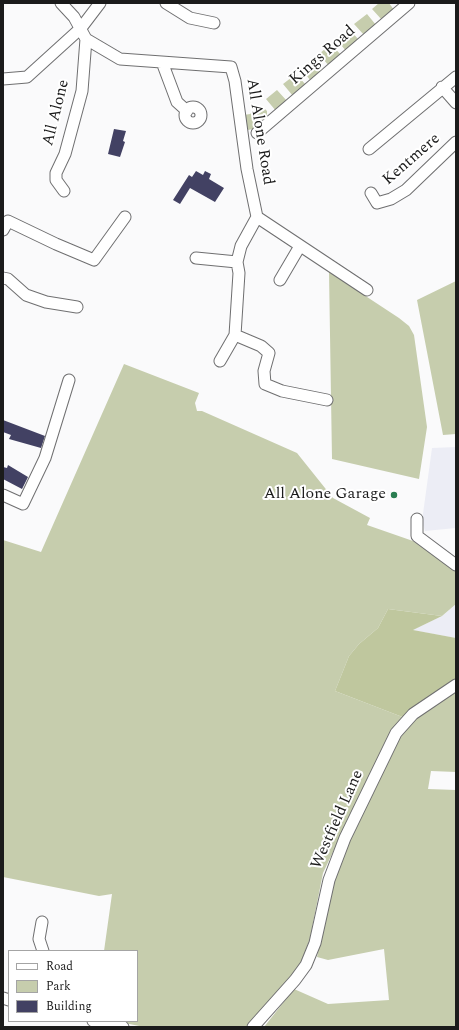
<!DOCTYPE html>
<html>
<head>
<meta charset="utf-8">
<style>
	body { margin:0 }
	#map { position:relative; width:459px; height:1030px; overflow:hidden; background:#fafafb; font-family:Spectral,serif }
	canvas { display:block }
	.frame { position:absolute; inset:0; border:4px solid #1b1b1b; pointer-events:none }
	.legend { position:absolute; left:8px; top:950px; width:130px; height:72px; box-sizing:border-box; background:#fff; border:1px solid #a4a4a4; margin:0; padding:5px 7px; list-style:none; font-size:12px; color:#1b1b1b }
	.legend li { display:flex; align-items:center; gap:8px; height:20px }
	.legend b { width:20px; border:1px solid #a4a4a4 }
</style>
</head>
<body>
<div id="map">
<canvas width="459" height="1030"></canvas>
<div class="frame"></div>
<ul class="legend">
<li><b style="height:5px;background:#fff"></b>Road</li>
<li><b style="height:11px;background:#c6cdad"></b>Park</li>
<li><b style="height:11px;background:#424163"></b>Building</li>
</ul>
</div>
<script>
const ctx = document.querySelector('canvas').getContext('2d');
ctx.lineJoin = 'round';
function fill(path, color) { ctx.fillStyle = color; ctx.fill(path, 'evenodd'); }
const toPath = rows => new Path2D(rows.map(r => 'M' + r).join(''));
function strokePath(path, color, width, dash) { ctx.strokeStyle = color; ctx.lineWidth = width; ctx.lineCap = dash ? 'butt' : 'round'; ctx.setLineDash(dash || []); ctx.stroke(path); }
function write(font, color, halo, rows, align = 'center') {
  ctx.font = font + ' Spectral,serif'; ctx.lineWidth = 4; ctx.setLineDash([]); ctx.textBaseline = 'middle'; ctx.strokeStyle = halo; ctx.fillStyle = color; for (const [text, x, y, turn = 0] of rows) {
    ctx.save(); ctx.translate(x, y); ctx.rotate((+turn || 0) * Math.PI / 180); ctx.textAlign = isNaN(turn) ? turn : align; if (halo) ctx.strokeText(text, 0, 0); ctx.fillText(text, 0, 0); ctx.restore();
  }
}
fill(toPath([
	[456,447,456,528,425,531,422,521,432,448],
	[456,604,455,638,412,630,442,616]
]), '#ecedf5');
fill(toPath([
	[379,3,389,3,394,10,382,20,372,9],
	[367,14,376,25,364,35,354,24],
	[349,29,359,40,346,51,337,40],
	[331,44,341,55,329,66,319,54],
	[313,59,323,70,311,81,301,69],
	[296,74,306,85,293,96,283,84],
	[277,90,287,101,276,111,266,99],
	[257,107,264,108,267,111,267,118,253,129,248,130,244,115,250,114],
	[329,272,399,318,409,326,414,335,427,427,419,479,332,459],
	[456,281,456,434,443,435,417,300],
	[124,364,199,393,195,403,197,411,202,411,297,453,333,498,370,518,367,525,413,541,456,569,456,604,442,616,388,609,378,628,359,644,349,656,335,691,405,718,357,801,323,873,310,938,303,958,292,977,249,1027,144,1027,115,1021,137,1021,137,951,104,951,112,894,99,896,3,877,3,540,41,552],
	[456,690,456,772,431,771,428,789,456,790,456,1027,264,1027,294,989,328,1004,389,1000,384,949,328,960,317,957,330,897,328,893,345,847,391,753,409,723]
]), '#c6cdad');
fill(toPath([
	[388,609,442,616,413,630,456,638,456,683,405,718,335,691,349,656,359,644,378,628]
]), '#bfc79e');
fill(toPath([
	[114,129,126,131,123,141,125,142,120,157,108,154],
	[196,171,203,175,205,171,211,174,209,179,224,188,215,202,190,188,180,204,173,200,189,175,192,177],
	[3,420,45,436,41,448,9,439,11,435,3,432],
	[8,465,28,477,22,489,3,479,3,467,7,468]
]), '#424163');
const minor = toPath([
	[61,3,74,17,86,39,120,59,231,67,235,81,247,169,257,217,367,290],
	[166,3,190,18,214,23],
	[162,62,177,102,187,111],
	[3,79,27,77,81,28,100,3],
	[442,87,456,103],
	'185 115a8 8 0 1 1 16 0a8 8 0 1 1-16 0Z',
	[257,133,409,3],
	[369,149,456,77],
	[64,191,56,180,56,173,65,154,82,91,86,39],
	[371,193,377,203,391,199,406,190,456,142],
	[257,217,241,246,237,262,239,273,235,335,261,346,269,353,264,371,265,384,282,391,327,400],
	[3,230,8,221,56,244,94,260,125,217],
	[196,258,237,262],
	[3,278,8,279,26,295,46,302,77,307],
	[280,280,300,246],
	[220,361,235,335],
	[3,495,23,504,45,458,69,380],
	[417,519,417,536,456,565],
	[42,922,39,939,43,951],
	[3,998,9,1000],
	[93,1021,123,1027],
	[253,1027,295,980,306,965,315,943,329,880,345,838,396,733,413,714,456,685]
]);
strokePath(minor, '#6f6f70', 13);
strokePath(minor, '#fff', 11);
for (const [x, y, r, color] of [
	[394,495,4,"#2a7e51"]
]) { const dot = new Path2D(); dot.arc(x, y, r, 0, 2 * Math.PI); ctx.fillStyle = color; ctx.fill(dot); strokePath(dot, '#fff', 1.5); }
write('16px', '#1b1b1b', '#fff', [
	["Kings Road",323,56,-41],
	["All Alone",57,113,-76],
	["All Alone Road",259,132,81],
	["Kentmere",412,160,-41],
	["Westfield Lane",338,820,-66]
]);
write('16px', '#1b1b1b', '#fff', [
	["All Alone Garage",386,495]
], 'right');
</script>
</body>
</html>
